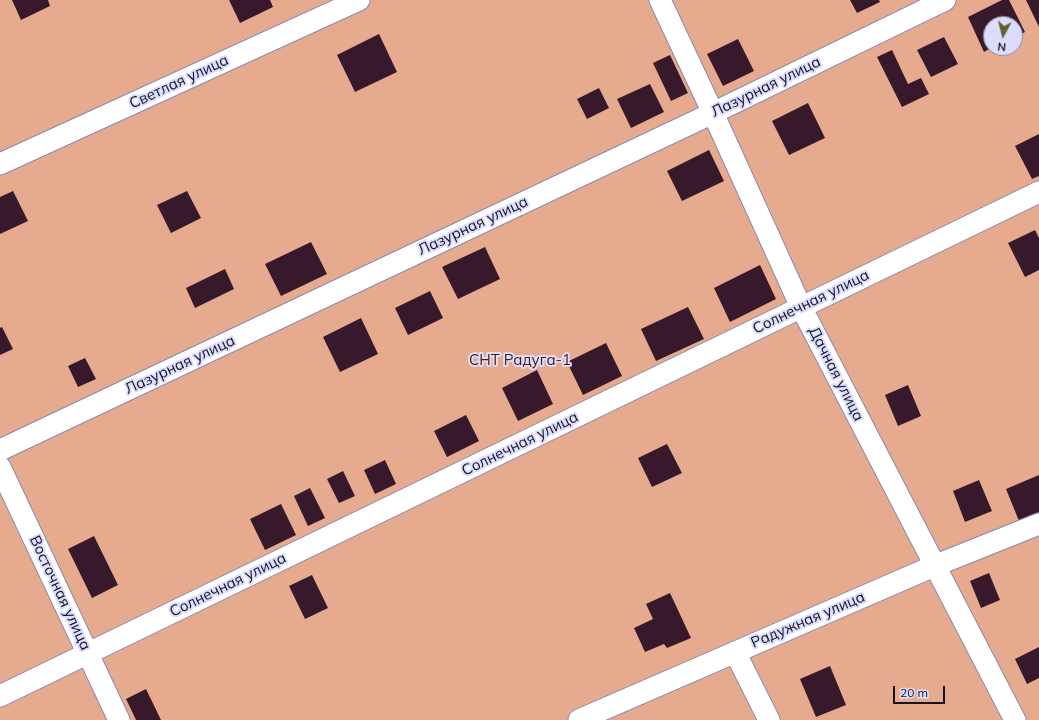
<!DOCTYPE html>
<html>
<head>
<meta charset="utf-8">
<style>
	body { margin:0 }
	#map { position:relative; width:1039px; height:720px; overflow:hidden; background:#cfcef6; font-family:Mulish,sans-serif }
	canvas { display:block }
	.north { position:absolute; left:983px; top:16px; width:40px; height:40px; box-sizing:border-box; background:#dcdcfd; border:1px solid #8c8ca5; border-radius:50%; rotate:187deg; font-size:11px; font-weight:700; line-height:16px; text-align:center; color:#141422 }
	.north::after { content:''; display:block; margin:auto; width:14px; height:18px; background:#63602d; clip-path:polygon(50% 0,100% 100%,50% 72%,0 100%) }
	.scale { position:absolute; left:893px; top:686px; width:52px; height:18px; box-sizing:border-box; border:2px solid #141422; border-top:0; padding-left:5px; font-size:12px; line-height:14px; white-space:nowrap; color:#141422; -webkit-text-stroke:3px #dcdcfd; paint-order:stroke }
</style>
</head>
<body>
<div id="map">
<canvas width="1039" height="720"></canvas>
<div class="north">N</div>
<div class="scale">20 m</div>
</div>
<script>
const ctx = document.querySelector('canvas').getContext('2d');
ctx.lineJoin = 'round';
function fill(path, color) { ctx.fillStyle = color; ctx.fill(path, 'evenodd'); }
const toPath = rows => new Path2D(rows.map(r => 'M' + r).join(''));
function strokePath(path, color, width, dash) { ctx.strokeStyle = color; ctx.lineWidth = width; ctx.lineCap = dash ? 'butt' : 'round'; ctx.setLineDash(dash || []); ctx.stroke(path); }
function write(font, color, halo, rows, align = 'center') {
  ctx.font = font + ' Mulish,sans-serif'; ctx.lineWidth = 4; ctx.setLineDash([]); ctx.textBaseline = 'middle'; ctx.strokeStyle = halo; ctx.fillStyle = color; for (const [text, x, y, turn = 0] of rows) {
    ctx.save(); ctx.translate(x, y); ctx.rotate((+turn || 0) * Math.PI / 180); ctx.textAlign = isNaN(turn) ? turn : align; if (halo) ctx.strokeText(text, 0, 0); ctx.fillText(text, 0, 0); ctx.restore();
  }
}
fill(toPath([
	[0,0,1039,0,1039,720,0,720],
	[991,24,1015,24,1015,48,991,48]
]), '#e6aa8f');
fill(toPath([
	[12,0,48,0,50,6,21,20],
	[229,0,270,0,273,7,240,23],
	[850,0,879,0,880,2,857,13],
	[1002,0,1009,0,1025,32,1015,37,1015,24,991,24,991,48,984,52,968,17],
	[1026,0,1039,0,1039,27],
	[379,34,397,72,355,92,337,55],
	[944,37,958,64,931,77,917,50],
	[738,39,754,71,723,86,707,54],
	[892,50,908,84,921,78,929,94,902,107,877,57],
	[670,55,688,93,671,101,653,63],
	[650,84,664,112,631,128,617,99],
	[599,88,609,108,587,119,577,99],
	[808,103,825,138,789,155,772,121],
	[1039,134,1039,176,1032,179,1015,146],
	[709,150,724,181,682,201,667,171],
	[13,191,28,221,0,234,0,197],
	[187,191,201,218,171,233,157,205],
	[1035,230,1039,238,1039,270,1025,277,1008,243],
	[311,242,327,274,281,296,265,264],
	[485,247,500,279,458,299,442,267],
	[760,265,776,299,730,322,714,288],
	[225,269,234,289,195,308,186,288],
	[430,291,443,318,408,335,395,308],
	[688,307,704,339,656,361,641,329],
	[361,318,378,354,340,372,323,337],
	[2,327,13,349,0,355,0,328],
	[606,343,622,376,583,395,567,362],
	[85,358,96,379,78,387,68,366],
	[537,370,553,404,518,421,502,388],
	[908,385,921,416,898,426,885,395],
	[466,415,479,441,447,457,434,431],
	[667,444,682,473,652,487,638,458],
	[385,460,396,484,375,494,364,470],
	[343,471,355,496,339,503,327,479],
	[1039,475,1039,512,1019,521,1006,489],
	[979,480,992,511,965,522,953,491],
	[310,488,325,518,308,526,294,496],
	[281,504,296,535,265,550,250,519],
	[94,536,118,585,92,598,68,549],
	[989,573,1000,600,981,608,970,581],
	[312,575,328,608,305,619,289,586],
	[670,593,691,638,667,648,664,644,645,652,634,628,653,619,646,604],
	[1039,647,1039,678,1027,684,1015,659],
	[830,666,846,705,816,717,800,679],
	[146,689,161,720,136,720,126,699]
]), '#38192b');
const minor = toPath([
	[660,0,713,113,801,307,1015,720],
	[0,164,359,0],
	[0,450,713,113,945,0],
	[0,467,119,720],
	[735,652,769,720],
	[0,696,1039,192],
	[579,720,934,566,1039,524]
]);
strokePath(minor, '#8b8aaf', 23);
strokePath(minor, '#fff', 21);
write('15px', '#141422', '#dcdcfd', [
	["Светлая улица",179,82,-25],
	["Лазурная улица",766,87,-26],
	["Лазурная улица",473,226,-25],
	["Солнечная улица",811,302,-26],
	["Лазурная улица",180,365,-25],
	["Дачная улица",836,374,63],
	["Солнечная улица",520,444,-26],
	["Солнечная улица",228,585,-26],
	["Восточная улица",60,593,65],
	["Радужная улица",808,620,-23]
]);
write('15px', '#4b1d04', '#dcdcfd', [
	["СНТ Радуга-1",520,360]
]);
</script>
</body>
</html>
